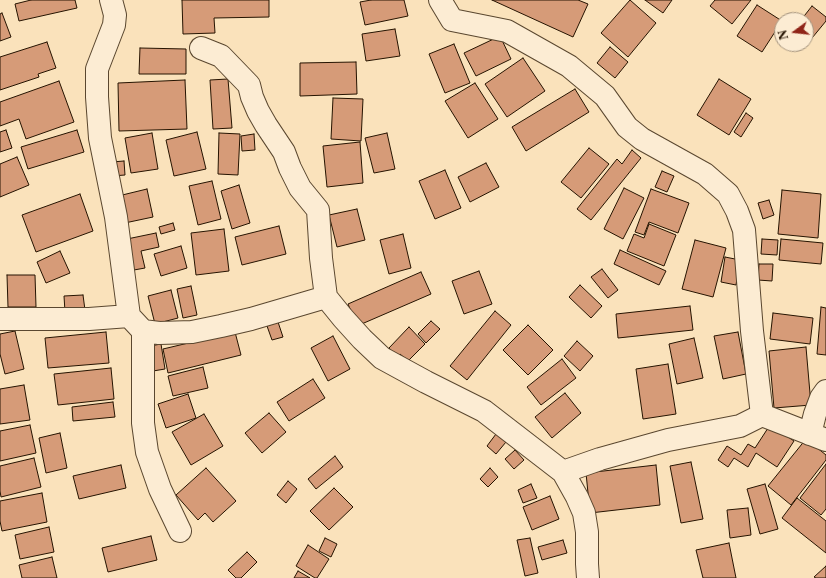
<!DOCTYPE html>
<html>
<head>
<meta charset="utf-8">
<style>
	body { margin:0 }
	#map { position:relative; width:826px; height:578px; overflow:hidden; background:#fae2bb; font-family:"Libre Caslon Text",serif }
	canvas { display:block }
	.north { position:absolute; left:774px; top:12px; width:40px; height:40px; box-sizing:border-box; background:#fcecd3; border:1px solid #a6957f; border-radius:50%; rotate:255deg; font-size:11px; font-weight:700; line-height:16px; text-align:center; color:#251300 }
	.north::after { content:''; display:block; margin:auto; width:14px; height:18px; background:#8f2418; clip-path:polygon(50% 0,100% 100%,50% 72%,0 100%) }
</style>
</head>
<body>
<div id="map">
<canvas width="826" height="578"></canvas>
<div class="north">N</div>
</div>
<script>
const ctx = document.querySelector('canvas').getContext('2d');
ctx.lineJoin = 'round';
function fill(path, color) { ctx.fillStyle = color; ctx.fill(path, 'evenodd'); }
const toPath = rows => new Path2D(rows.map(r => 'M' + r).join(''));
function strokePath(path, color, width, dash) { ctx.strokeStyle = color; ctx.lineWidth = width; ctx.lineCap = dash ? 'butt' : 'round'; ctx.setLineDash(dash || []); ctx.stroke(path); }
const building = toPath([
	[31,0,75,0,77,8,19,21,15,4,31,0],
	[182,0,269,0,269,17,214,18,215,33,183,34,182,0],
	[371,0,404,0,408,16,365,25,360,2,371,0],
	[492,0,578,0,588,4,573,37,492,0],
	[630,0,656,23,628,57,601,33,630,0],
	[645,0,672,0,663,13,645,0],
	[715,0,751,0,732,24,710,6,715,0],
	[757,5,782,21,762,52,737,36,757,5],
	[812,6,826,17,826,21,803,49,797,44,806,44,806,20,801,20,812,6],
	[2,13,11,37,0,41,0,14,2,13],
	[395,29,400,56,366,61,362,34,395,29],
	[500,36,511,59,476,76,464,53,500,36],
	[47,42,56,68,38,74,39,77,0,90,0,57,47,42],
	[454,44,470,83,445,93,429,54,454,44],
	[610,47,628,62,615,78,597,63,610,47],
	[140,48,186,49,186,74,139,74,140,48],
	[523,58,545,91,507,117,485,84,523,58],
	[356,62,357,94,300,96,300,63,356,62],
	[228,79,232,128,213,129,210,80,228,79],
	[719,79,751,99,729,135,697,115,719,79],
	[185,80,187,129,119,131,118,83,185,80],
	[59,81,74,122,26,139,19,119,0,126,0,102,59,81],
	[475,83,498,119,468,138,445,101,475,83],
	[575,89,589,112,526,151,512,127,575,89],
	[333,98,363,99,361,141,331,139,333,98],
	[746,113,753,118,741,137,734,132,746,113],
	[6,130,12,148,0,152,0,132,6,130],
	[77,130,84,152,28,169,21,147,77,130],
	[197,132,206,169,174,176,166,140,197,132],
	[152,133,158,169,131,173,125,138,152,133],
	[219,133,240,134,238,175,218,174,219,133],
	[387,133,395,169,374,173,365,138,387,133],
	[254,134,255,150,242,151,241,136,254,134],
	[360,142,363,183,327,187,323,146,360,142],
	[589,148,609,164,581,198,561,182,589,148],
	[632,150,641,158,591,220,577,209,617,159,622,164,632,150],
	[17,157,29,185,0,197,0,164,17,157],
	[124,161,125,175,112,176,112,162,124,161],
	[486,163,499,187,470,202,458,177,486,163],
	[445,170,461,208,435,219,419,181,445,170],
	[662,171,674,176,667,192,655,187,662,171],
	[212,181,221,219,198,225,189,186,212,181],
	[239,185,250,223,232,229,221,191,239,185],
	[624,188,644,198,623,239,604,229,624,188],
	[147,189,153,217,120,224,114,197,147,189],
	[651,189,689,203,678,233,649,222,644,235,635,232,651,189],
	[782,190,821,194,818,238,778,234,782,190],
	[80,194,93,231,36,252,22,215,80,194],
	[769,200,774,215,763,219,758,203,769,200],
	[357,209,365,240,337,247,329,215,357,209],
	[173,223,175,230,161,234,159,227,173,223],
	[649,224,676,235,664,266,627,251,634,234,644,238,649,224],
	[279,226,286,254,242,265,235,237,279,226],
	[224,229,229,271,196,275,191,233,224,229],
	[156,233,159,247,141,251,145,268,134,270,127,239,156,233],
	[403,234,411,268,389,274,380,240,403,234],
	[762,239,778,240,777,255,761,254,762,239],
	[781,239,823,243,821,264,779,260,781,239],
	[695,240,726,248,713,297,682,289,695,240],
	[181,246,187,268,161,276,154,254,181,246],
	[620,250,666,271,659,285,614,264,620,250],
	[60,251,70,273,46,283,37,262,60,251],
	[725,257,740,260,736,285,721,282,725,257],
	[759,264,773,264,772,281,758,280,759,264],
	[602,269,618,290,608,298,591,277,602,269],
	[479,271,492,304,464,314,452,281,479,271],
	[421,272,431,294,357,326,348,304,421,272],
	[7,275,35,275,36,307,8,307,7,275],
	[580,285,602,306,591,318,569,297,580,285],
	[191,286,197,315,183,318,177,289,191,286],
	[171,290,178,318,155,324,148,296,171,290],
	[83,295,85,310,65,312,64,296,83,295],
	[690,306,693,330,618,338,616,314,690,306],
	[821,307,826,308,826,355,817,354,821,307],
	[495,311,511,325,467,380,450,366,495,311],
	[773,313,813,318,810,344,770,339,773,313],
	[431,321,440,329,426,343,418,334,431,321],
	[278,322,283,337,272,340,267,326,278,322],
	[528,325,553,350,528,375,503,350,528,325],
	[409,327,425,344,408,361,400,354,398,357,389,348,409,327],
	[15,331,24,369,5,374,0,354,0,334,15,331],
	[106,332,109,363,48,368,45,338,106,332],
	[235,332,241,355,168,373,163,349,235,332],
	[738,332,746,374,723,379,714,336,738,332],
	[333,336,350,369,328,381,311,348,333,336],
	[694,338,703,378,677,384,669,344,694,338],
	[577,341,593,356,580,371,564,356,577,341],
	[161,344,165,369,153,371,150,346,161,344],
	[806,347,811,405,774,408,769,351,806,347],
	[562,359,576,378,541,405,527,387,562,359],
	[668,364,676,414,643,419,636,369,668,364],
	[203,367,208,388,173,396,168,376,203,367],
	[111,368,114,399,58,405,54,374,111,368],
	[313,379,325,398,289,421,277,402,313,379],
	[24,385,30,420,0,424,0,389,24,385],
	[565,393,581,413,552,438,535,417,565,393],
	[188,394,196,418,166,428,158,404,188,394],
	[113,402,115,417,73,421,72,407,113,402],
	[269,413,286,432,262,453,245,433,269,413],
	[204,414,223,446,191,465,172,432,204,414],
	[30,425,36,453,0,461,0,431,30,425],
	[770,425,794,441,777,467,756,453,748,467,734,458,728,467,718,460,727,446,741,455,748,444,755,448,770,425],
	[60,433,67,468,46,473,39,438,60,433],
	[496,434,506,442,496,454,487,446,496,434],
	[806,439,826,455,826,460,791,505,768,486,806,439],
	[515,450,524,460,514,469,505,459,515,450],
	[335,456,343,467,316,489,308,479,335,456],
	[34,458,41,487,1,497,0,491,0,466,34,458],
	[691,462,703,519,681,523,670,466,691,462],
	[826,464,826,509,821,515,800,498,826,464],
	[121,465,126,488,79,499,73,476,121,465],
	[656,465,660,505,590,513,586,473,656,465],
	[206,468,236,501,213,522,205,513,198,520,176,495,206,468],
	[490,468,498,477,488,487,480,479,490,468],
	[288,481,297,489,286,503,277,495,288,481],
	[531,484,537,498,523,503,518,490,531,484],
	[765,484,778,529,760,534,747,489,765,484],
	[334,488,353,507,329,530,310,511,334,488],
	[42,493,47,522,2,531,0,521,0,501,42,493],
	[550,496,559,519,532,530,523,507,550,496],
	[797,498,826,521,826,553,782,518,797,498],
	[748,508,751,535,730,538,727,510,748,508],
	[49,527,54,552,20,559,15,535,49,527],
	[151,536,157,560,108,572,102,548,151,536],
	[325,538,337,544,331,557,319,551,325,538],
	[530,538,538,573,525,576,517,540,530,538],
	[563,540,567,553,542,560,538,547,563,540],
	[729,543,736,578,703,578,696,550,729,543],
	[308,545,329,559,317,578,315,578,296,566,308,545],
	[247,552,257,562,241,578,236,578,228,570,247,552],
	[52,557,57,578,22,578,19,565,52,557],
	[826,566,826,578,816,578,814,577,826,566],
	[298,571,310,578,294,578,298,571]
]);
fill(building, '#d69b78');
strokePath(building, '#251300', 1);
const minor = toPath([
	[111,0,115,15,114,25,97,69,97,97,100,138,116,217,129,316,143,331,159,333,192,332,221,326,251,319,326,297],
	[440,0,452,20,507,31,569,66,605,96,627,127,642,139,705,174,728,194,737,211,744,230,752,331,762,415],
	[201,48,221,56,249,85,252,97,258,111,266,125,284,152,290,168,300,188,318,210,321,258,326,297,343,318,362,339,382,358,426,382,484,411,563,472,577,497,584,513,587,532,587,564,588,578],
	[0,319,89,319,129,316],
	[143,331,143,423,147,452,160,489,180,531],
	[762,415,826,440],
	[810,434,815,414,821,398,826,391],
	[563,472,600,459,668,440,740,426,762,415]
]);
strokePath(minor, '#5a472f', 24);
strokePath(minor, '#fcecd3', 22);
</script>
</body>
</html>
